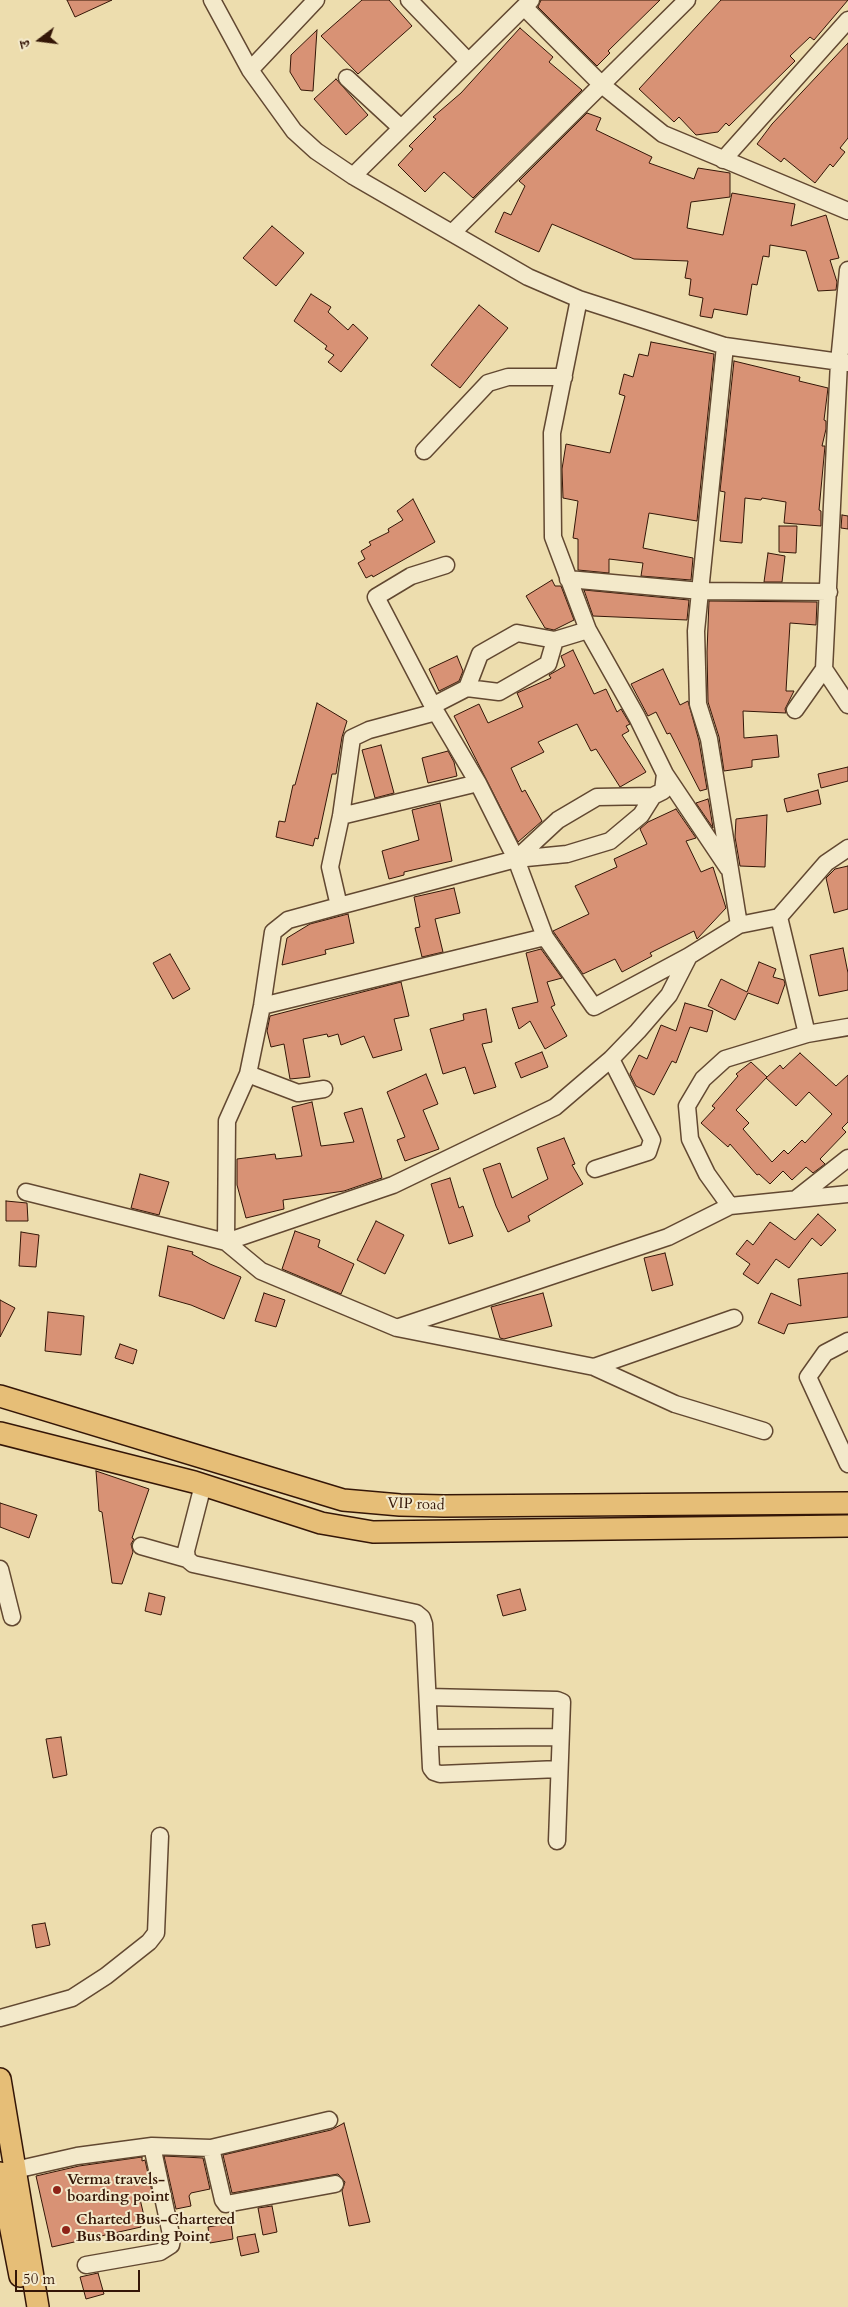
<!DOCTYPE html>
<html>
<head>
<meta charset="utf-8">
<style>
	body { margin:0 }
	#map { position:relative; width:848px; height:2307px; overflow:hidden; background:#edddae; font-family:Cardo,"Noto Serif Devanagari",serif }
	canvas { display:block }
	.north { position:absolute; left:15px; top:15px; width:50px; height:50px; -webkit-text-stroke:4px #f3e9ca; paint-order:stroke; rotate:255deg; font-size:14px; font-weight:700; line-height:20px; text-align:center; color:#341607 }
	.north::after { content:''; display:block; margin:auto; width:18px; height:22px; background:#341607; clip-path:polygon(50% 0,100% 100%,50% 72%,0 100%) }
	.scale { position:absolute; left:15px; top:2270px; width:125px; height:22px; box-sizing:border-box; border:2px solid #341607; border-top:0; padding-left:6px; font-size:15px; line-height:18px; white-space:nowrap; color:#341607; -webkit-text-stroke:4px #f3e9ca; paint-order:stroke }
</style>
</head>
<body>
<div id="map">
<canvas width="848" height="2307"></canvas>
<div class="north">उ</div>
<div class="scale">50 m</div>
</div>
<script>
const ctx = document.querySelector('canvas').getContext('2d');
ctx.lineJoin = 'round';
function fill(path, color) { ctx.fillStyle = color; ctx.fill(path, 'evenodd'); }
const toPath = rows => new Path2D(rows.map(r => 'M' + r).join(''));
function strokePath(path, color, width, dash) { ctx.strokeStyle = color; ctx.lineWidth = width; ctx.lineCap = dash ? 'butt' : 'round'; ctx.setLineDash(dash || []); ctx.stroke(path); }
function write(font, color, halo, rows, align = 'center') {
  ctx.font = font + ' Cardo,serif'; ctx.lineWidth = 4; ctx.setLineDash([]); ctx.textBaseline = 'middle'; ctx.strokeStyle = halo; ctx.fillStyle = color; for (const [text, x, y, turn = 0] of rows) {
    ctx.save(); ctx.translate(x, y); ctx.rotate((+turn || 0) * Math.PI / 180); ctx.textAlign = isNaN(turn) ? turn : align; if (halo) ctx.strokeText(text, 0, 0); ctx.fillText(text, 0, 0); ctx.restore();
  }
}
const building = toPath([
	[67,0,112,0,75,17,67,0],
	[362,0,389,0,412,26,358,74,321,36,362,0],
	[541,0,660,0,608,51,610,53,597,66,538,7,541,0],
	[721,0,848,0,814,40,810,37,790,56,795,61,729,126,726,123,718,132,696,135,679,117,674,122,639,89,721,0],
	[520,28,553,57,549,62,582,90,473,198,444,172,425,192,398,165,413,149,409,146,436,119,433,117,461,93,520,28],
	[317,30,313,91,301,90,290,72,291,55,317,30],
	[848,43,848,138,840,148,845,152,833,167,830,164,815,183,784,158,781,162,757,144,772,124,848,43],
	[336,79,368,115,346,135,314,99,336,79],
	[587,113,601,118,596,130,652,157,649,163,694,179,698,168,730,173,730,197,691,202,687,228,723,235,732,193,795,204,791,226,826,215,839,258,830,260,837,282,836,290,818,291,806,251,770,245,769,257,763,256,757,285,752,284,747,315,714,309,712,318,700,316,703,298,689,295,691,279,685,278,688,261,634,259,552,224,539,252,495,232,504,212,511,215,525,186,519,181,587,113],
	[272,226,304,253,276,286,243,258,272,226],
	[311,294,331,307,328,312,348,330,353,324,368,338,341,372,328,362,334,355,325,349,327,346,294,321,311,294],
	[479,305,508,328,460,388,431,365,479,305],
	[651,342,714,354,697,521,649,513,643,548,693,558,691,580,641,576,643,563,609,559,609,573,578,570,578,539,573,538,578,501,563,498,562,469,566,444,610,453,625,396,619,394,624,374,633,377,639,354,648,356,651,342],
	[734,361,800,377,799,381,828,388,824,420,826,421,826,429,822,446,825,446,819,510,821,511,821,526,784,523,786,502,762,498,761,500,745,498,742,543,720,541,725,492,720,491,734,361],
	[413,499,435,542,373,577,372,575,366,578,358,563,365,559,361,551,371,545,369,542,389,532,388,529,403,520,397,511,413,499],
	[842,515,848,516,848,529,841,528,842,515],
	[779,526,797,526,796,553,779,552,779,526],
	[768,553,785,556,782,582,764,582,768,553],
	[552,580,555,586,561,586,574,620,554,630,545,628,526,596,552,580],
	[584,590,689,600,687,620,593,616,584,590],
	[709,601,817,602,816,625,790,623,786,691,794,691,785,709,786,713,743,711,744,738,777,735,779,757,752,760,752,767,724,771,719,737,708,702,707,652,709,601],
	[573,650,594,694,606,689,617,712,621,709,630,724,626,726,629,731,622,735,646,772,620,787,596,749,591,751,577,724,538,742,544,752,511,768,522,792,525,790,542,821,518,842,454,716,479,704,488,723,523,707,517,693,551,678,549,675,565,666,561,656,573,650],
	[457,656,463,671,459,681,439,691,429,669,457,656],
	[663,669,680,705,688,701,699,741,707,789,700,791,670,733,667,734,656,712,648,716,631,684,663,669],
	[317,703,347,721,342,737,336,774,332,774,318,839,315,838,313,846,276,837,279,821,285,822,293,785,295,785,317,703],
	[381,745,394,793,375,798,362,750,381,745],
	[448,751,454,762,457,776,428,783,422,758,448,751],
	[848,767,848,781,821,788,818,774,848,767],
	[818,790,821,804,787,812,784,799,818,790],
	[708,799,709,803,713,828,696,803,708,799],
	[440,803,452,861,404,872,404,875,389,879,382,851,419,840,412,810,440,803],
	[676,809,696,838,686,841,701,872,713,867,726,908,697,939,694,931,650,953,652,956,622,972,615,959,583,974,553,931,589,914,575,886,617,867,614,859,647,844,640,829,648,822,676,809],
	[767,815,765,867,740,866,735,837,736,819,767,815],
	[848,866,848,909,834,913,826,878,835,869,848,866],
	[454,888,460,913,435,919,443,952,422,957,415,928,420,927,414,897,454,888],
	[348,914,354,943,325,950,326,954,282,965,287,938,310,924,348,914],
	[843,948,848,973,848,990,819,996,810,955,843,948],
	[541,949,562,978,547,982,555,1005,551,1007,567,1036,545,1049,530,1021,519,1029,512,1008,538,1002,526,953,541,949],
	[170,954,190,989,173,999,153,963,170,954],
	[759,962,776,969,773,977,784,980,785,984,778,1004,748,993,735,1020,708,1006,721,979,747,992,759,962],
	[401,982,409,1016,394,1019,402,1050,373,1058,364,1036,341,1045,338,1034,328,1037,327,1034,303,1039,310,1077,290,1079,284,1044,271,1047,267,1031,270,1016,401,982],
	[685,1003,713,1011,707,1032,690,1027,676,1063,672,1061,654,1095,636,1086,630,1074,639,1055,647,1059,661,1025,676,1031,685,1003],
	[486,1009,492,1042,482,1044,496,1087,474,1094,465,1067,443,1074,430,1029,464,1020,463,1014,486,1009],
	[542,1052,548,1067,521,1078,515,1063,542,1052],
	[800,1053,836,1086,848,1075,848,1122,842,1128,846,1132,820,1159,825,1164,813,1173,806,1167,792,1180,783,1171,770,1184,759,1174,757,1175,730,1144,728,1147,701,1123,715,1108,712,1106,738,1076,736,1074,751,1062,767,1077,736,1110,749,1123,743,1129,772,1162,784,1150,788,1154,802,1140,805,1143,832,1114,809,1092,796,1106,766,1078,780,1065,783,1069,800,1053],
	[426,1074,438,1104,423,1110,439,1149,405,1161,397,1140,405,1137,387,1092,426,1074],
	[312,1102,321,1146,354,1142,344,1113,362,1108,382,1178,344,1191,283,1200,284,1209,246,1218,237,1185,237,1159,275,1154,276,1159,302,1156,292,1107,312,1102],
	[564,1138,575,1164,572,1165,583,1184,528,1216,530,1221,508,1232,496,1206,483,1169,500,1163,512,1198,548,1179,537,1148,564,1138],
	[140,1174,169,1182,159,1215,131,1208,140,1174],
	[450,1178,459,1208,463,1206,473,1236,449,1244,431,1184,450,1178],
	[6,1201,27,1203,28,1221,6,1221,6,1201],
	[818,1214,836,1230,821,1246,812,1238,789,1268,776,1259,758,1284,743,1274,750,1264,736,1254,747,1240,753,1245,770,1222,795,1240,818,1214],
	[376,1221,404,1235,385,1274,357,1260,376,1221],
	[295,1231,320,1240,318,1247,354,1264,341,1294,282,1269,295,1231],
	[21,1232,39,1235,36,1267,19,1266,21,1232],
	[168,1246,193,1252,192,1254,210,1264,241,1277,224,1319,191,1305,159,1296,168,1246],
	[665,1253,673,1285,652,1291,644,1258,665,1253],
	[848,1273,848,1317,788,1324,784,1334,758,1323,771,1293,801,1306,798,1279,848,1273],
	[264,1293,285,1300,276,1327,255,1321,264,1293],
	[543,1293,552,1326,504,1339,500,1338,491,1307,543,1293],
	[0,1300,15,1308,0,1337,0,1300],
	[48,1312,84,1316,81,1355,45,1351,48,1312],
	[120,1344,137,1350,133,1364,115,1358,120,1344],
	[96,1471,149,1489,132,1538,134,1539,131,1544,133,1552,122,1584,112,1583,102,1512,99,1511,96,1471],
	[0,1503,37,1515,29,1538,0,1527,0,1503],
	[520,1589,526,1610,503,1616,497,1595,520,1589],
	[149,1593,165,1597,161,1615,145,1611,149,1593],
	[61,1737,67,1775,53,1778,46,1739,61,1737],
	[45,1923,50,1945,36,1948,32,1925,45,1923],
	[344,2123,370,2222,349,2226,342,2191,345,2182,338,2174,232,2193,223,2155,331,2130,344,2123],
	[164,2156,203,2158,210,2189,191,2193,189,2196,191,2206,176,2209,164,2156],
	[142,2157,142,2161,145,2160,153,2196,140,2199,144,2216,139,2217,141,2227,52,2247,36,2176,79,2166,142,2157],
	[272,2206,277,2232,263,2235,258,2208,272,2206],
	[231,2223,233,2239,210,2243,208,2227,231,2223],
	[255,2234,259,2252,241,2256,237,2237,255,2234],
	[98,2273,104,2294,86,2299,80,2277,98,2273]
]);
fill(building, '#d89275');
strokePath(building, '#341607', 1);
const minor = toPath([
	[212,0,250,70,294,131,316,151,353,176,528,277,579,299,725,346,848,363],
	[409,0,468,61],
	[524,7,602,85,663,134,848,211],
	[250,70,316,0],
	[347,78,400,127],
	[723,160,848,20],
	[353,176,531,0],
	[452,233,687,0],
	[848,270,839,362,824,669,848,705],
	[579,299,552,433,553,537,588,630,637,717,665,774,663,791,653,796,641,815,610,841,567,854,516,859,339,906,288,920,273,932,262,1006,248,1074,227,1121,226,1242,393,1185,555,1107,611,1059,638,1031,669,995,689,956,739,925,779,917,826,863,848,848],
	[725,346,696,631,698,704,709,739,739,925],
	[424,451,488,383,508,377,564,377],
	[446,565,411,576,376,597,436,712,478,783,516,859,545,937,594,1007,689,956],
	[568,579,701,591,829,592],
	[467,688,480,654,517,633,555,640],
	[434,705,467,688,499,692,548,664,555,640,588,630],
	[795,710,824,669],
	[665,774,728,868],
	[341,816,478,783],
	[516,859,558,820,597,797,653,796],
	[339,906,330,867,341,816,352,738,369,730,436,712],
	[779,917,807,1034],
	[262,1006,545,937],
	[848,1027,807,1034,725,1059,703,1079,687,1106,690,1139,707,1174,730,1206,848,1194],
	[248,1074,298,1093,324,1089],
	[595,1169,648,1152,652,1140,611,1059],
	[26,1192,226,1242,261,1271,397,1328,594,1367,675,1404,764,1431],
	[796,1199,848,1158],
	[399,1327,668,1237,730,1206],
	[848,1341,825,1353,808,1377,848,1464],
	[594,1367,734,1318],
	[203,1485,186,1551,187,1559,193,1564,416,1613,422,1618,424,1624,431,1768,434,1772,440,1774,559,1769],
	[141,1546,187,1559],
	[0,1569,12,1617],
	[428,1697,557,1700,562,1702,557,1841],
	[430,1738,560,1737],
	[0,2018,72,1998,106,1976,149,1942,156,1933,160,1836],
	[211,2148,223,2200,226,2204,335,2184],
	[15,2170,77,2156,152,2146,211,2148,329,2120],
	[86,2265,160,2252,171,2245,172,2239,152,2146]
]);
const major = toPath([
	[0,1396,343,1500,400,1505,444,1506,848,1503],
	[0,1433,194,1482,321,1523,373,1532,848,1526],
	[0,2079,38,2307],
	[0,2173,20,2276]
]);
strokePath(minor, '#624831', 19);
strokePath(major, '#341607', 24);
strokePath(minor, '#f3e9ca', 16);
strokePath(major, '#e6be77', 21);
for (const [x, y, r, color] of [
	[57,2190,5,"#8f2418"],
	[66,2230,5,"#8f2418"]
]) { const dot = new Path2D(); dot.arc(x, y, r, 0, 2 * Math.PI); ctx.fillStyle = color; ctx.fill(dot); strokePath(dot, '#f3e9ca', 2); }
write('15px', '#341607', '#f3e9ca', [
	["VIP road",416,1505,2]
]);
write('bold 15px', '#341607', '#f3e9ca', [
	["Verma travels-",67,2181],
	["boarding point",67,2198],
	["Charted Bus-Chartered",76,2221],
	["Bus Boarding Point",76,2238]
], 'left');
</script>
</body>
</html>
